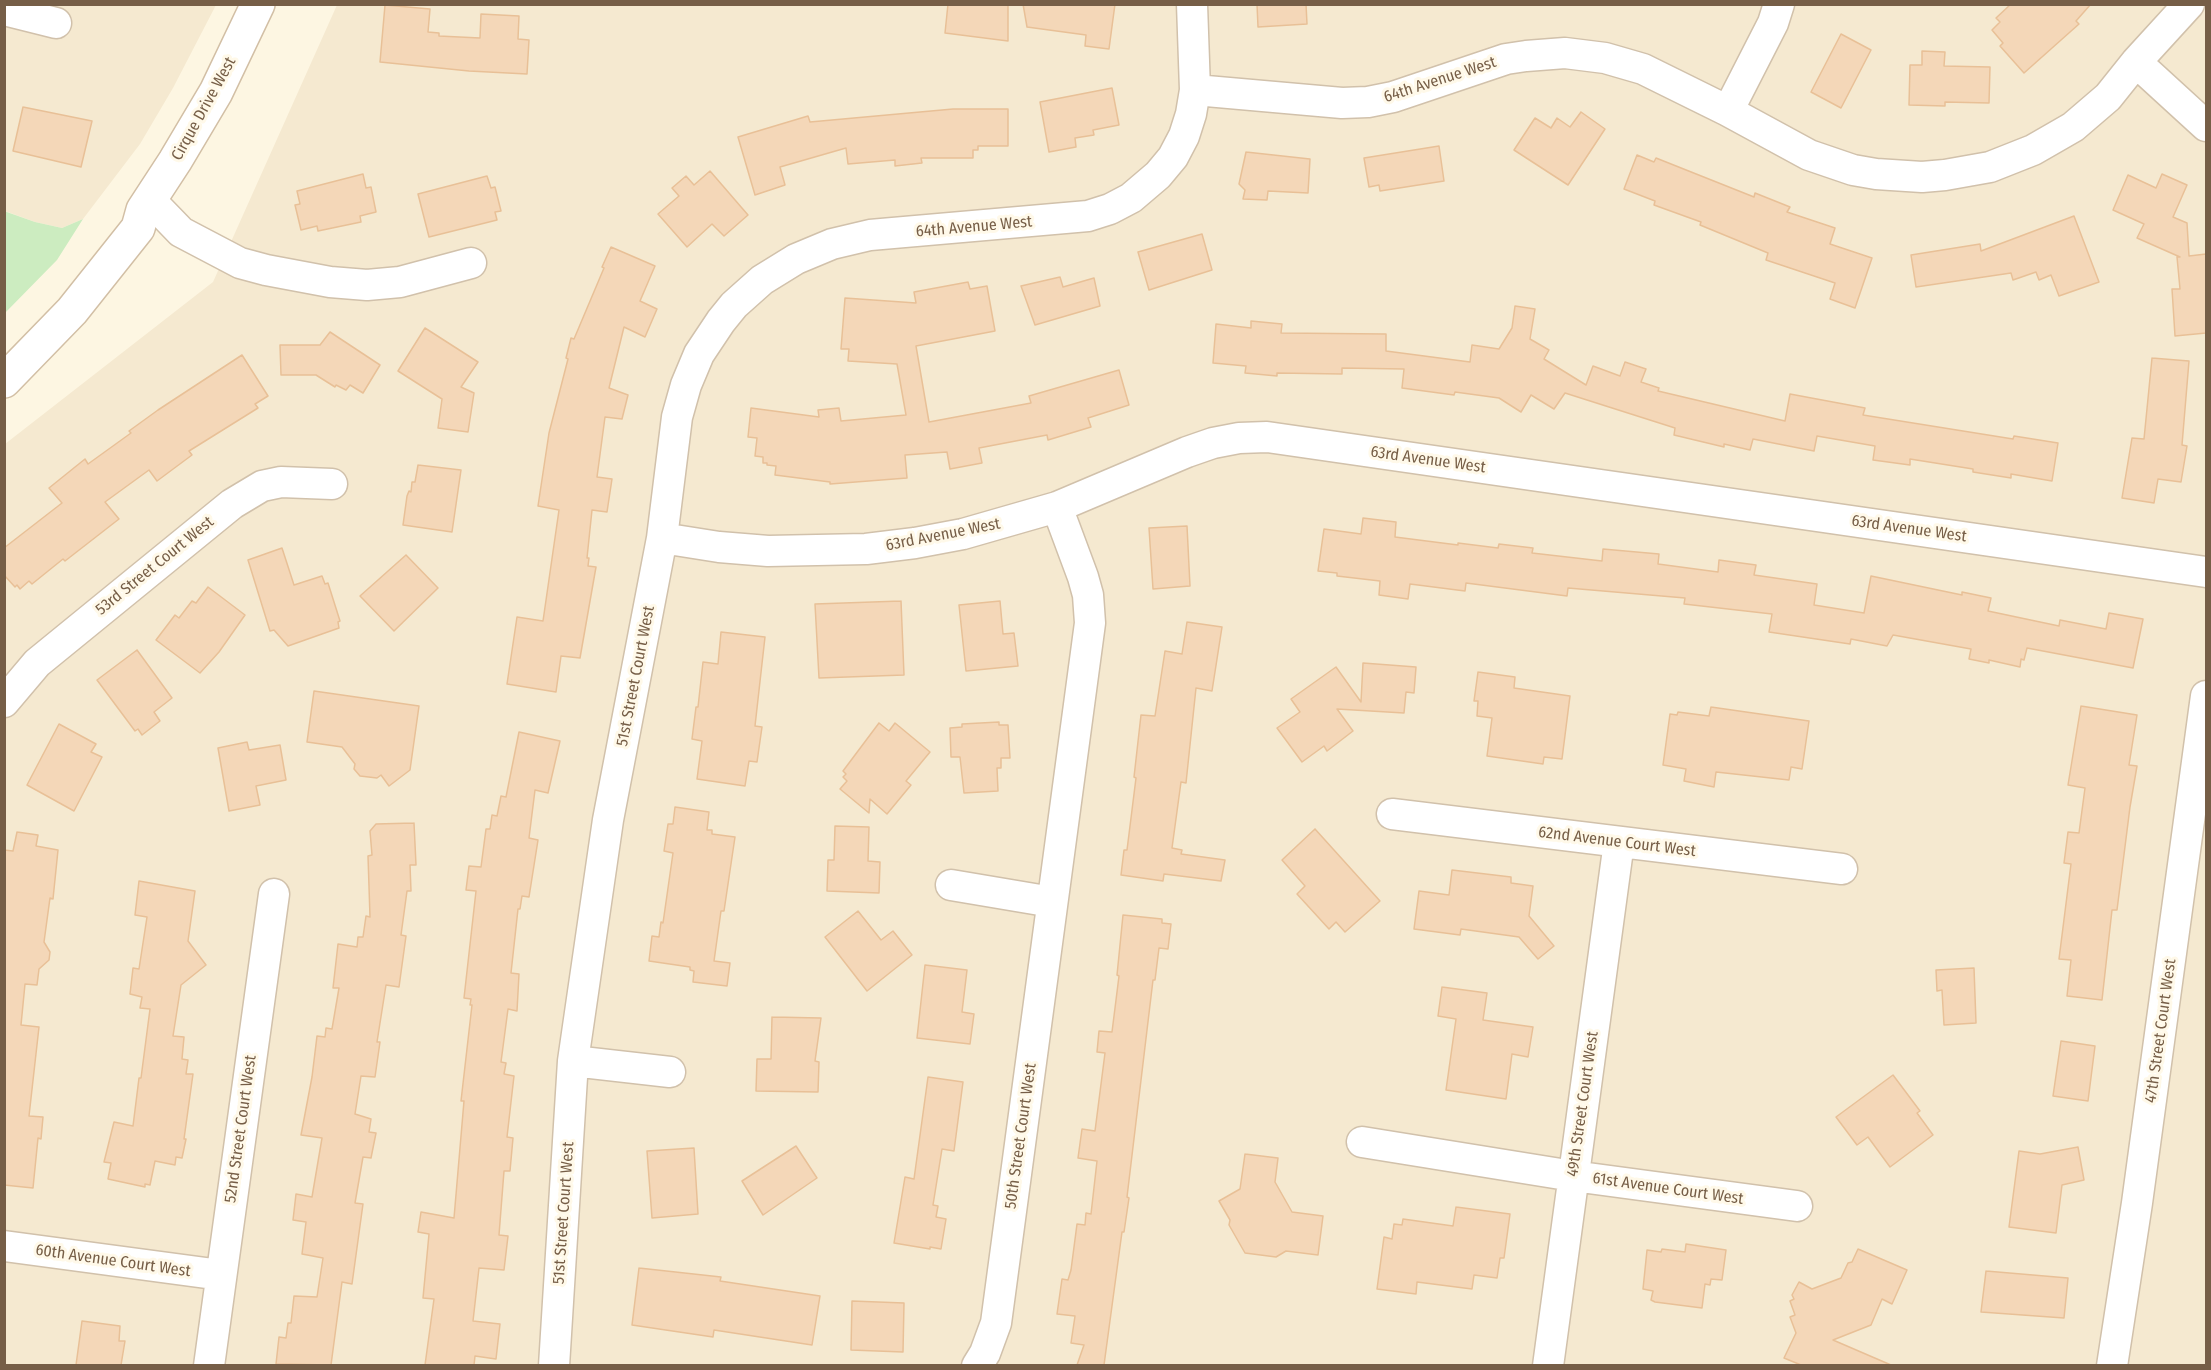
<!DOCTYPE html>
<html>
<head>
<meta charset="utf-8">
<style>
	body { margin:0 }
	#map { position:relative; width:2211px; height:1370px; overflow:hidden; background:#fdf6e2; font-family:"Fira Sans Condensed",sans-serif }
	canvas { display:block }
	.frame { position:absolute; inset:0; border:6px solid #765e47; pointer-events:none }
</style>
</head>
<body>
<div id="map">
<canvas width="2211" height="1370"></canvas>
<div class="frame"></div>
</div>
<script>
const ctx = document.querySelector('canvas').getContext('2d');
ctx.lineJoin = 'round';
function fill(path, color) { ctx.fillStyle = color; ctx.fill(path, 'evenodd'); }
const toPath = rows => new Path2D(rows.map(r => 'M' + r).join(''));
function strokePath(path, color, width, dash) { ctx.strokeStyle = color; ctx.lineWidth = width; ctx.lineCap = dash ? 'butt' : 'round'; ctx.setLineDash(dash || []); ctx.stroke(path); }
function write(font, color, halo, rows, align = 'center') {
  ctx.font = font + ' "Fira Sans Condensed",sans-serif'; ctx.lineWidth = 6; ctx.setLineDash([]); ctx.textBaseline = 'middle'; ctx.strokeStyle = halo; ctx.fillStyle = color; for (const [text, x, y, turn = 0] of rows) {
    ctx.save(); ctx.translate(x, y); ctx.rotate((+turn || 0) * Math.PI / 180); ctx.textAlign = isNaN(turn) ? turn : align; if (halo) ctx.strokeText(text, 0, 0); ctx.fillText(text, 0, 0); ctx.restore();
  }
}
fill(toPath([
	[4,5,216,5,173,88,140,144,83,219,62,228,35,222,5,211],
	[337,5,2206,5,2206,1365,5,1366,5,444,213,282]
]), '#f5e9d0');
fill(toPath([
	[4,211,35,222,62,228,83,219,57,260,5,313]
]), '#ccecc0');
const building = toPath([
	[948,4,1008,4,1008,41,945,33,948,4],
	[1023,4,1115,4,1109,49,1085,46,1086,35,1027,27,1023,4],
	[1257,4,1306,4,1307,24,1258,27,1257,4],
	[2011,4,2091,4,2076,21,2079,24,2024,73,2000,46,2003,43,1992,30,2000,22,1996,18,2011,4],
	[385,5,430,9,428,32,439,33,439,36,480,38,481,14,519,16,518,39,529,40,527,74,469,71,380,62,385,5],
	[1841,34,1871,50,1841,108,1811,92,1841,34],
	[1922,51,1945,52,1944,66,1990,67,1989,103,1945,102,1945,106,1909,105,1910,65,1922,65,1922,51],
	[1112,88,1119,125,1093,130,1094,135,1075,138,1076,147,1049,152,1040,102,1112,88],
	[23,107,92,121,81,167,13,151,23,107],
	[953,109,1008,109,1008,146,978,146,978,150,973,150,973,158,921,158,922,163,895,166,895,160,848,164,846,148,780,167,785,185,755,195,738,137,808,116,810,122,953,109],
	[1581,112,1605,129,1568,185,1514,150,1535,118,1551,128,1557,118,1570,127,1581,112],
	[1439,146,1444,181,1380,191,1379,185,1369,187,1364,158,1439,146],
	[1246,152,1310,159,1308,193,1268,191,1267,200,1243,199,1245,190,1239,184,1246,152],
	[1637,155,1654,162,1656,158,1754,197,1755,193,1790,207,1787,212,1835,228,1830,244,1872,258,1855,308,1830,299,1835,283,1766,260,1768,253,1700,225,1701,222,1654,205,1655,201,1624,189,1637,155],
	[710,171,748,215,724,236,712,224,687,247,658,214,679,196,672,188,686,176,694,185,710,171],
	[363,174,366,188,371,187,376,212,360,216,361,222,318,231,317,226,301,230,295,205,300,204,297,191,363,174],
	[2162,174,2187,185,2173,217,2187,223,2189,256,2206,254,2206,333,2175,336,2172,289,2180,289,2177,257,2180,257,2137,238,2144,224,2113,210,2128,175,2156,188,2162,174],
	[487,176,491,188,495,187,501,211,495,212,497,220,429,237,418,194,487,176],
	[2074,216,2099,282,2059,296,2051,275,2039,280,2036,272,2013,280,2011,273,1916,287,1911,255,1980,244,1981,251,2074,216],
	[1202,234,1212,270,1149,290,1138,252,1202,234],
	[611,247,655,266,640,301,657,309,645,337,624,327,609,388,628,395,622,419,605,417,597,477,612,479,607,512,592,510,587,558,589,558,588,566,596,567,580,658,561,656,556,692,507,684,517,617,543,621,559,510,538,506,549,433,568,359,566,358,571,338,574,339,604,268,602,267,611,247],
	[1060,277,1063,287,1094,278,1100,306,1035,325,1021,286,1060,277],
	[968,282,970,289,987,286,995,331,916,346,929,422,1031,403,1029,396,1119,370,1129,405,1088,418,1091,427,1048,440,1047,435,979,448,982,463,950,469,947,452,905,455,907,478,830,484,830,482,775,475,776,466,767,465,767,463,763,463,763,457,755,456,757,438,748,437,751,408,819,417,818,410,839,408,841,421,906,415,897,364,848,361,849,349,841,349,845,298,916,303,914,292,968,282],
	[1515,306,1535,309,1530,339,1549,350,1544,359,1586,385,1593,366,1620,376,1625,362,1646,369,1641,382,1659,388,1658,391,1785,421,1790,394,1865,408,1863,415,2013,439,2014,436,2058,443,2052,481,2011,474,2011,478,1973,472,1973,469,1910,459,1910,465,1873,460,1875,446,1817,436,1814,451,1753,439,1750,450,1724,444,1724,447,1674,435,1675,428,1565,393,1554,409,1531,395,1521,412,1499,398,1455,392,1454,395,1402,388,1404,369,1342,368,1342,374,1277,373,1277,376,1245,373,1246,366,1213,363,1216,324,1251,328,1251,321,1282,324,1281,333,1386,334,1386,351,1470,362,1472,345,1499,349,1512,328,1515,306],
	[425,328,478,362,461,387,474,393,468,432,438,428,442,399,398,371,425,328],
	[330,332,380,365,363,393,350,385,346,390,336,385,335,387,316,375,281,375,280,345,320,345,330,332],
	[242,355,268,396,255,404,258,408,189,451,192,455,157,481,149,470,105,502,119,519,65,561,63,559,32,584,29,581,20,589,17,585,15,587,4,575,4,548,62,503,49,488,85,459,88,464,131,433,129,431,158,410,242,355],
	[2152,358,2189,361,2182,445,2187,446,2181,482,2158,479,2154,503,2122,498,2132,438,2144,439,2152,358],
	[418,465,461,470,452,532,403,525,407,496,409,491,411,492,412,482,415,482,418,465],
	[1363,518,1396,522,1395,537,1458,545,1458,543,1498,548,1499,544,1533,548,1532,553,1602,561,1603,549,1659,554,1658,564,1718,572,1719,560,1756,565,1754,575,1817,584,1814,605,1864,613,1871,576,1962,595,1962,592,1991,598,1988,611,2059,626,2060,620,2106,629,2109,613,2143,619,2133,668,2027,648,2024,660,2021,659,2020,667,1989,660,1989,663,1969,659,1971,649,1893,635,1887,646,1851,639,1850,644,1769,632,1772,614,1684,604,1685,598,1568,588,1567,596,1466,583,1465,591,1410,584,1408,599,1379,595,1380,581,1337,576,1337,573,1318,571,1324,529,1361,534,1363,518],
	[1187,526,1190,586,1153,589,1149,528,1187,526],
	[282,548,294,585,322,576,325,584,328,583,340,621,338,622,339,628,288,646,274,630,270,631,248,560,282,548],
	[406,555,438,588,394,631,360,596,406,555],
	[208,587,245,615,219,652,200,673,156,640,175,615,179,618,192,601,196,603,208,587],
	[901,601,904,675,819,678,815,604,901,601],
	[1000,601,1003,634,1014,633,1018,666,966,671,959,605,1000,601],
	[1187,622,1222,627,1212,691,1196,688,1186,783,1181,782,1172,848,1182,850,1181,854,1225,860,1221,881,1164,874,1163,881,1121,875,1124,850,1127,850,1136,778,1134,777,1141,715,1155,716,1165,651,1182,654,1187,622],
	[721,632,765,637,755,726,762,727,757,762,749,761,745,786,697,779,702,741,692,739,696,707,698,707,703,662,718,664,721,632],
	[137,650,172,698,154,712,160,721,142,735,138,729,135,731,97,680,137,650],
	[1363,663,1416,667,1414,693,1406,692,1404,713,1337,709,1353,731,1327,751,1324,746,1302,762,1277,728,1300,712,1291,699,1336,667,1361,702,1363,663],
	[1478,672,1515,677,1514,688,1570,696,1562,759,1544,757,1543,764,1487,756,1492,718,1477,716,1478,701,1474,701,1478,672],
	[314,691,419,706,410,770,389,786,381,775,377,778,360,776,354,769,355,764,342,747,307,742,314,691],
	[2081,706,2137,715,2129,765,2137,766,2130,807,2117,910,2112,910,2102,1000,2067,996,2071,960,2059,959,2071,864,2064,863,2068,832,2079,833,2085,788,2068,785,2081,706],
	[1711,707,1809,721,1802,769,1791,767,1789,780,1716,772,1714,787,1684,781,1686,769,1663,765,1670,714,1677,715,1678,712,1709,716,1711,707],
	[999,722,999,725,1008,725,1010,758,1001,758,1001,768,997,768,998,791,964,793,960,757,951,757,950,728,962,727,962,724,999,722],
	[879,723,889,731,895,723,930,752,906,781,911,785,887,814,870,799,869,813,840,789,847,781,843,777,846,774,843,771,879,723],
	[59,724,96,744,91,752,102,757,74,811,27,785,59,724],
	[519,732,560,741,548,793,535,790,529,838,538,840,529,897,522,896,520,909,518,909,511,973,519,974,517,1011,508,1009,501,1062,506,1063,504,1074,514,1076,507,1137,513,1138,510,1171,504,1171,499,1235,508,1236,504,1270,479,1268,473,1321,500,1324,496,1359,475,1356,474,1365,425,1365,434,1299,423,1298,429,1234,418,1232,421,1212,454,1218,464,1101,461,1101,472,1005,470,1005,471,999,464,998,476,891,466,890,469,866,481,867,486,829,490,829,492,815,497,816,501,796,506,797,519,732],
	[247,742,249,750,280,745,286,780,256,786,260,805,229,811,218,748,247,742],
	[675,807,709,812,707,830,712,830,712,834,735,837,724,911,721,911,714,961,730,963,727,986,693,982,694,971,690,970,690,967,649,961,652,936,659,937,661,922,663,923,673,853,664,851,668,824,673,824,675,807],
	[414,823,416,865,410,865,411,891,407,891,401,935,406,936,399,987,386,985,377,1042,380,1042,375,1077,361,1076,355,1114,371,1119,369,1132,376,1133,371,1158,363,1157,355,1203,363,1204,352,1284,342,1282,331,1365,276,1364,279,1337,286,1338,288,1323,291,1323,294,1296,317,1297,323,1258,302,1254,306,1222,293,1220,296,1194,312,1197,322,1138,301,1135,312,1077,317,1036,325,1037,326,1028,332,1029,339,988,333,988,338,944,357,947,358,937,363,937,366,916,370,917,368,856,372,855,370,831,376,824,414,823],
	[835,826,869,827,868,861,880,862,879,893,827,891,828,860,834,860,835,826],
	[1315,829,1380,901,1345,932,1336,922,1329,929,1297,894,1305,886,1282,860,1315,829],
	[17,832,38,835,36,846,58,850,53,899,50,898,44,942,50,952,49,960,39,969,37,985,25,984,21,1025,39,1027,29,1116,43,1117,41,1139,38,1138,33,1188,4,1185,4,850,13,851,17,832],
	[1452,870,1511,877,1511,883,1533,886,1529,916,1554,946,1538,959,1519,937,1461,929,1460,935,1414,929,1419,891,1449,895,1452,870],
	[139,881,195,891,188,941,206,965,181,985,173,1036,184,1037,182,1059,188,1060,186,1074,193,1074,184,1139,186,1139,182,1158,176,1157,175,1165,155,1161,150,1185,145,1184,145,1187,108,1179,111,1163,104,1162,114,1122,133,1126,139,1078,141,1078,150,1009,140,1008,142,997,130,994,133,968,139,969,147,917,135,915,139,881],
	[858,911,881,940,893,931,912,955,867,991,825,937,858,911],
	[1123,915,1162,919,1162,923,1171,924,1168,949,1159,948,1155,980,1153,980,1127,1197,1129,1198,1124,1232,1122,1232,1104,1365,1077,1365,1084,1345,1071,1343,1075,1316,1057,1314,1062,1279,1068,1280,1071,1270,1077,1224,1085,1225,1086,1213,1091,1214,1097,1161,1078,1158,1082,1129,1095,1131,1105,1053,1097,1052,1099,1031,1112,1032,1119,976,1117,975,1123,915],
	[925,965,967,970,962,1012,974,1014,970,1044,917,1038,925,965],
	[1974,968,1976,1023,1944,1025,1942,990,1937,991,1936,970,1974,968],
	[1442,987,1487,993,1483,1020,1533,1027,1528,1057,1512,1054,1506,1099,1446,1090,1456,1019,1438,1016,1442,987],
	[772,1017,821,1018,815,1061,819,1062,818,1092,756,1091,757,1059,771,1059,772,1017],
	[2061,1041,2095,1046,2088,1101,2053,1096,2061,1041],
	[1893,1075,1920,1111,1917,1113,1933,1135,1890,1167,1868,1137,1857,1145,1836,1117,1893,1075],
	[928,1077,963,1082,954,1151,942,1149,933,1205,938,1206,936,1217,946,1219,941,1249,930,1247,930,1249,894,1243,905,1177,914,1179,928,1077],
	[796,1146,817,1178,763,1215,742,1181,796,1146],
	[2078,1147,2084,1180,2062,1185,2056,1233,2009,1227,2019,1151,2040,1154,2078,1147],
	[694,1148,698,1214,652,1218,647,1151,694,1148],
	[1245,1154,1278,1158,1275,1182,1292,1212,1323,1216,1318,1255,1286,1251,1276,1257,1245,1253,1229,1225,1230,1220,1219,1201,1240,1189,1245,1154],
	[1456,1207,1510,1214,1504,1258,1500,1258,1497,1278,1474,1275,1472,1289,1417,1282,1416,1294,1377,1289,1384,1237,1392,1239,1394,1224,1402,1225,1403,1219,1453,1226,1456,1207],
	[1686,1244,1726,1250,1722,1280,1711,1279,1710,1285,1705,1284,1702,1308,1655,1302,1651,1300,1653,1291,1643,1289,1647,1250,1661,1252,1662,1249,1685,1252,1686,1244],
	[1858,1249,1907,1270,1892,1304,1882,1299,1871,1325,1833,1340,1891,1365,1801,1365,1784,1358,1796,1333,1790,1317,1795,1315,1790,1301,1794,1299,1792,1295,1799,1282,1812,1289,1841,1278,1848,1263,1852,1262,1858,1249],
	[639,1268,721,1277,720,1281,820,1296,812,1345,714,1330,713,1337,632,1325,639,1268],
	[1986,1271,2068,1278,2064,1318,1981,1312,1986,1271],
	[852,1301,904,1303,903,1352,851,1350,852,1301],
	[82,1321,120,1326,119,1341,125,1341,121,1365,76,1365,82,1321]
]);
fill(building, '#f4d7b8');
strokePath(building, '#e8c097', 1.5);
const street = toPath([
	[4,10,56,23],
	[2136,62,2206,126],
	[1195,90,1342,103,1368,102,1393,97,1506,59,1526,56,1565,53,1605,58,1643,69,1728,111,1809,155,1853,170,1876,174,1922,177,1945,175,1990,167,2033,150,2073,127,2108,97,2136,62,2189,4],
	[1728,111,1773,23,1779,4],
	[150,200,181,232,240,263,266,270,330,282,367,285,400,282,471,263],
	[662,538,719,547,768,551,866,549,915,543,963,534,1057,507,1187,452,1213,443,1239,438,1267,437,2206,572],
	[4,702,37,663,232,504,262,486,281,482,332,484],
	[1392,814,1842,869],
	[951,885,1052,902],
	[573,1061,670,1072],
	[1362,1142,1573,1176,1797,1206],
	[4,1246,221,1275],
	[209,1366,274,894],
	[554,1366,573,1061,608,820,662,538,677,417,686,385,699,354,721,321,734,305,762,280,796,259,832,244,870,235,1088,216,1110,209,1131,198,1158,175,1173,157,1184,136,1191,114,1195,90,1192,4],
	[977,1366,985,1353,996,1323,1090,623,1088,595,1083,577,1057,507],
	[1548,1366,1619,842],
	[2112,1366,2137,1203,2206,696]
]);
const secondary = toPath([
	[4,381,72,311,138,228,143,210,175,161,216,92,258,4]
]);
strokePath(street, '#d1c1ab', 33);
strokePath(secondary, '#d2bfa5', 36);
strokePath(street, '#fff', 30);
strokePath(secondary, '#fff', 33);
write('16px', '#765e47', '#fff9e9', [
	["64th Avenue West",1440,80,-18],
	["Cirque Drive West",204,109,-61],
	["64th Avenue West",974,227,-5],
	["63rd Avenue West",1428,460,8],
	["63rd Avenue West",1909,529,8],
	["63rd Avenue West",943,535,-11],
	["53rd Street Court West",155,566,-39],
	["51st Street Court West",636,676,-79],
	["62nd Avenue Court West",1617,842,7],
	["47th Street Court West",2161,1031,-82],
	["49th Street Court West",1583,1104,-82],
	["52nd Street Court West",241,1129,-82],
	["50th Street Court West",1021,1136,-82],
	["61st Avenue Court West",1668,1189,8],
	["51st Street Court West",564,1213,-86],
	["60th Avenue Court West",113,1261,8]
]);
</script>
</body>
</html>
